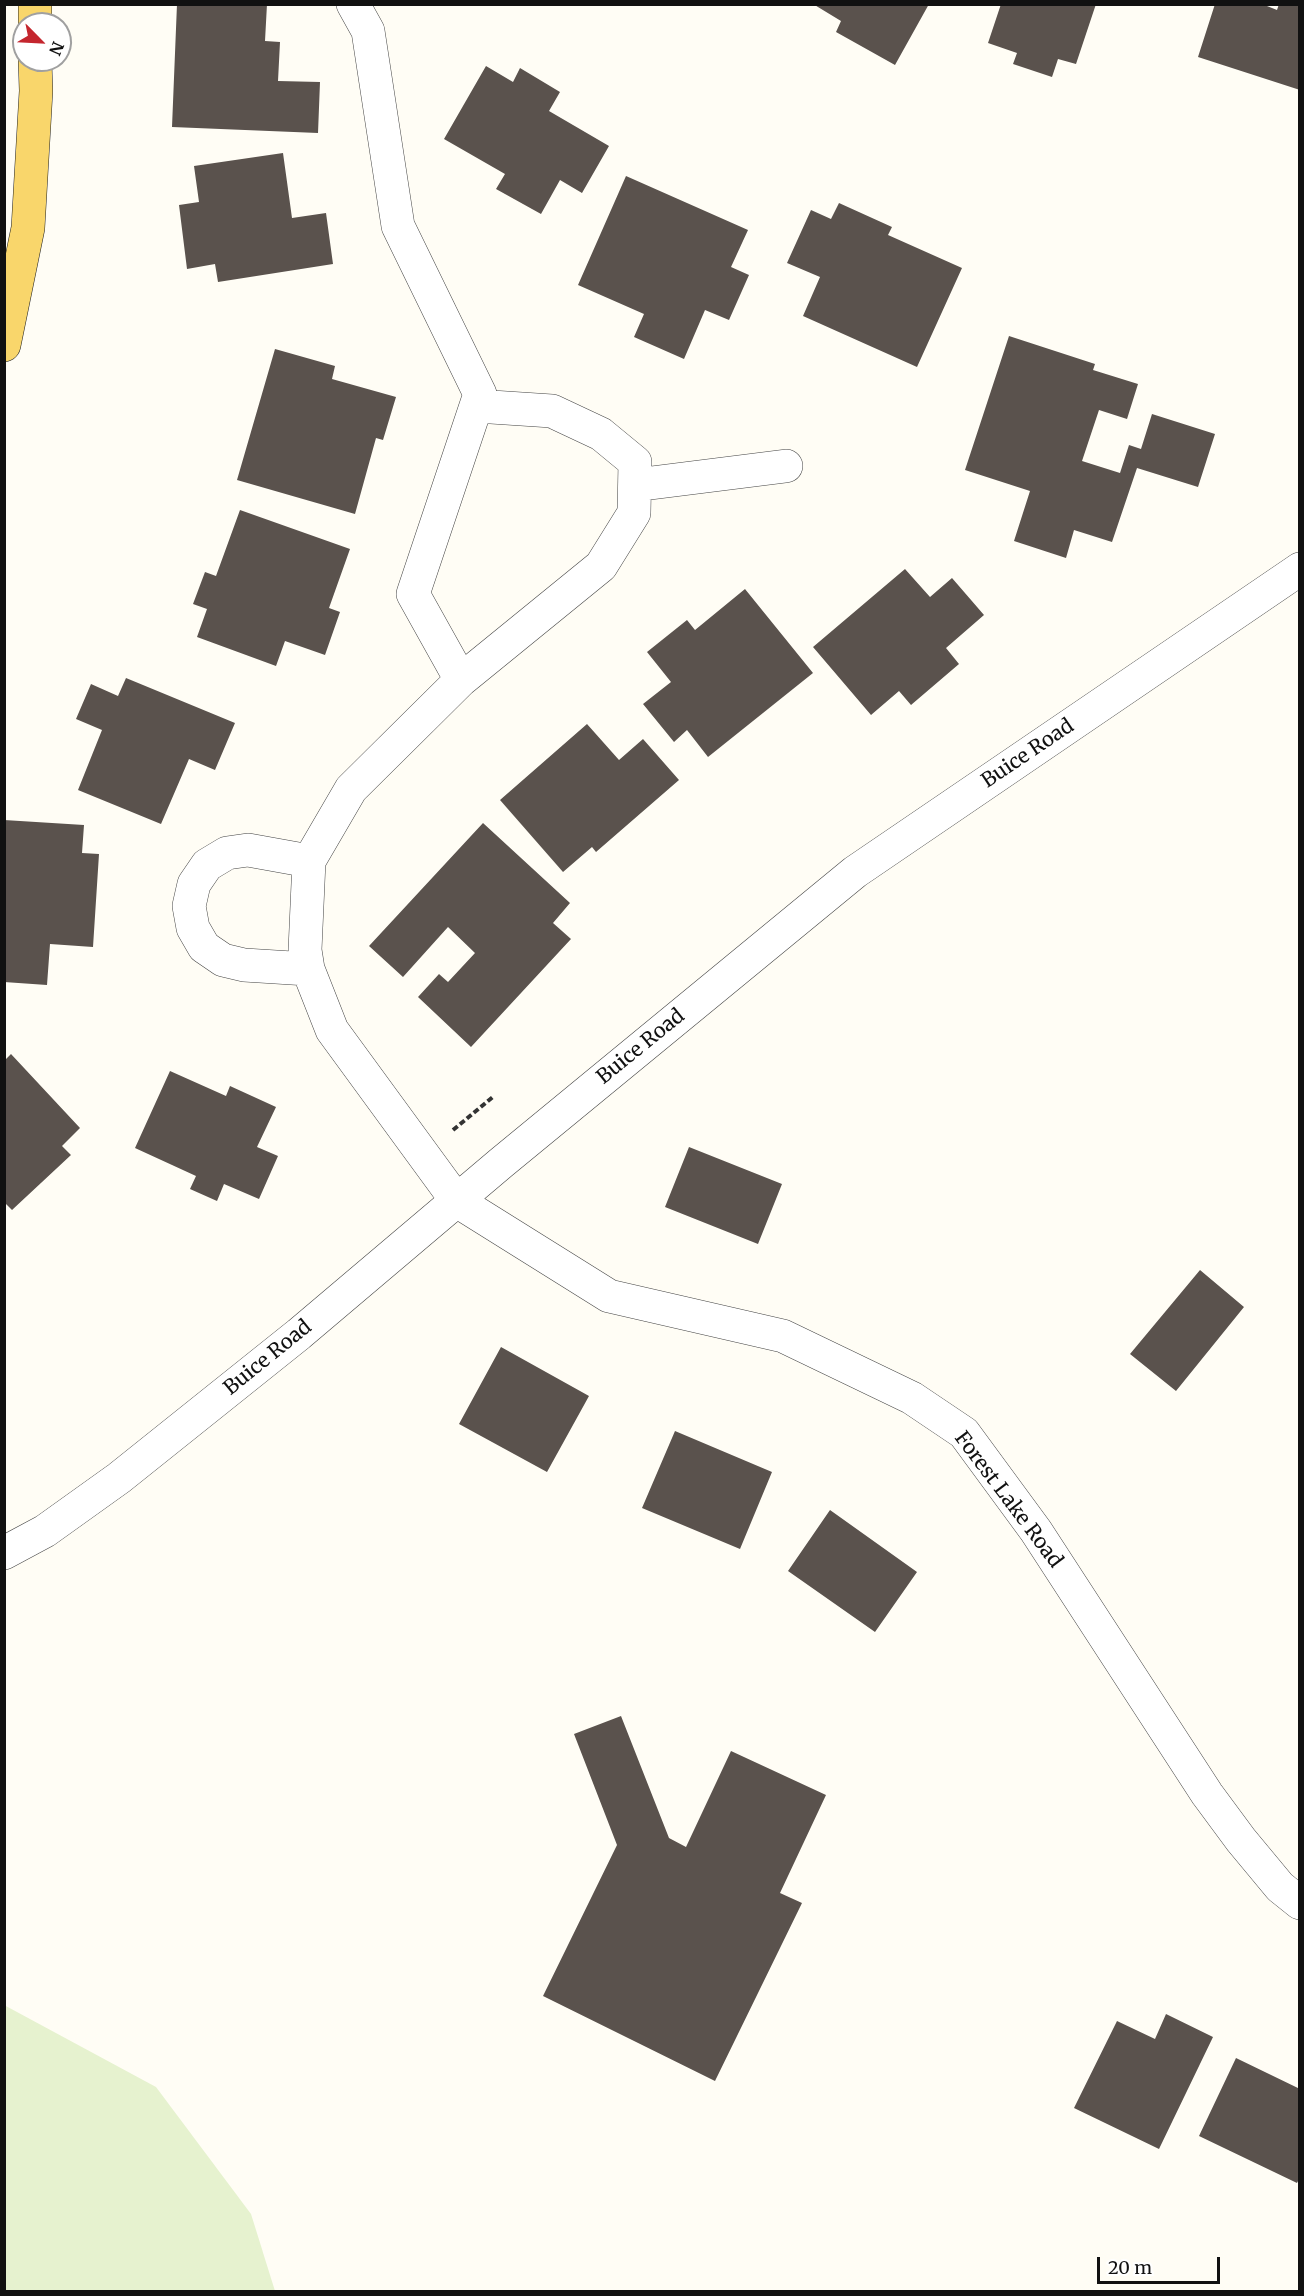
<!DOCTYPE html>
<html>
<head>
<meta charset="utf-8">
<style>
	body { margin:0 }
	#map { position:relative; width:1304px; height:2296px; overflow:hidden; background:#fffdf5; font-family:Merriweather,serif }
	canvas { display:block }
	.frame { position:absolute; inset:0; border:6px solid #111; pointer-events:none }
	.north { position:absolute; left:12px; top:12px; width:60px; height:60px; box-sizing:border-box; background:#fff; border:2px solid #a0a0a0; border-radius:50%; rotate:114deg; font-size:16px; font-weight:700; line-height:24px; text-align:center; color:#111 }
	.north::after { content:''; display:block; margin:auto; width:21px; height:27px; background:#c4262e; clip-path:polygon(50% 0,100% 100%,50% 72%,0 100%) }
	.scale { position:absolute; left:1097px; top:2257px; width:123px; height:27px; box-sizing:border-box; border:3px solid #111; border-top:0; padding-left:8px; font-size:18px; line-height:21px; white-space:nowrap; color:#111; -webkit-text-stroke:4px #fff; paint-order:stroke }
</style>
</head>
<body>
<div id="map">
<canvas width="1304" height="2296"></canvas>
<div class="frame"></div>
<div class="north">N</div>
<div class="scale">20 m</div>
</div>
<script>
const ctx = document.querySelector('canvas').getContext('2d');
ctx.lineJoin = 'round';
function fill(path, color) { ctx.fillStyle = color; ctx.fill(path, 'evenodd'); }
const toPath = rows => new Path2D(rows.map(r => 'M' + r).join(''));
function strokePath(path, color, width, dash) { ctx.strokeStyle = color; ctx.lineWidth = width; ctx.lineCap = dash ? 'butt' : 'round'; ctx.setLineDash(dash || []); ctx.stroke(path); }
function write(font, color, halo, rows, align = 'center') {
  ctx.font = font + ' Merriweather,serif'; ctx.lineWidth = 6; ctx.setLineDash([]); ctx.textBaseline = 'middle'; ctx.strokeStyle = halo; ctx.fillStyle = color; for (const [text, x, y, turn = 0] of rows) {
    ctx.save(); ctx.translate(x, y); ctx.rotate((+turn || 0) * Math.PI / 180); ctx.textAlign = isNaN(turn) ? turn : align; if (halo) ctx.strokeText(text, 0, 0); ctx.fillText(text, 0, 0); ctx.restore();
  }
}
fill(toPath([
	[4,2005,156,2087,251,2214,275,2291,5,2291]
]), '#e6f2cf');
fill(toPath([
	[177,4,267,4,265,41,280,42,278,81,320,82,318,133,172,127],
	[813,4,929,4,895,65,836,32,841,21],
	[1001,4,1096,4,1076,64,1058,59,1052,77,1013,64,1017,53,988,43],
	[1215,4,1262,4,1277,10,1279,4,1300,4,1300,90,1198,57],
	[486,66,513,82,520,68,560,92,549,111,609,146,582,193,560,180,541,214,496,189,505,174,444,139],
	[283,153,292,218,326,213,333,264,218,282,215,264,187,269,179,205,199,202,194,166],
	[626,176,748,230,731,267,749,275,729,320,705,310,684,359,634,337,644,314,578,285],
	[839,203,892,227,888,235,962,268,917,367,803,316,820,277,787,263,811,210,831,219],
	[1009,336,1095,364,1093,370,1138,384,1127,419,1099,410,1082,461,1120,473,1129,445,1141,449,1152,414,1215,434,1198,487,1137,468,1112,542,1074,530,1066,558,1014,541,1030,491,965,470],
	[275,349,335,366,332,379,396,397,383,440,376,438,355,514,237,480],
	[240,510,350,549,329,608,340,612,325,655,285,641,276,666,197,637,207,609,193,604,205,572,216,576],
	[905,569,930,597,952,578,984,615,946,648,959,664,911,705,899,691,871,715,813,647],
	[745,589,813,673,708,757,687,730,674,742,643,704,671,682,647,652,687,620,695,630],
	[126,678,235,723,215,770,189,759,161,824,78,790,102,730,76,719,91,684,118,696],
	[587,724,619,760,643,739,679,780,596,852,592,847,563,872,500,800],
	[4,820,84,825,82,853,99,854,93,947,50,944,47,985,4,982],
	[483,823,570,903,553,923,571,939,471,1047,418,997,439,974,448,982,475,953,448,927,403,977,369,946],
	[11,1054,80,1128,62,1146,71,1155,12,1210,4,1202,4,1061],
	[170,1071,226,1096,230,1086,276,1107,257,1147,278,1156,259,1199,224,1184,217,1201,190,1189,196,1176,135,1148],
	[689,1147,782,1184,758,1244,665,1207],
	[1200,1270,1244,1307,1176,1391,1130,1354],
	[501,1347,589,1396,547,1472,459,1424],
	[675,1431,772,1472,740,1549,642,1508],
	[830,1510,917,1572,875,1632,788,1571],
	[621,1716,669,1838,686,1847,731,1751,826,1795,780,1893,802,1903,715,2081,543,1996,617,1845,574,1734],
	[1166,2014,1213,2037,1159,2149,1074,2108,1117,2021,1155,2039],
	[1236,2058,1300,2089,1300,2177,1297,2183,1199,2136]
]), '#5a524d');
const minor = toPath([
	[353,4,368,31,398,226,480,394,413,594,461,680,351,789,309,861,305,950,308,969,332,1030,457,1201,609,1296,783,1336,912,1398,964,1433,1036,1531,1207,1794,1241,1840,1280,1887,1300,1903],
	[635,485,786,466],
	[461,680,601,566,634,513,635,462,601,434,552,411,476,406],
	[308,969,244,965,223,960,204,947,193,928,189,906,194,884,207,865,227,853,248,850,309,861],
	[4,1553,45,1531,119,1478,299,1334,501,1163,855,872,1300,569]
]);
const major = toPath([
	[35,4,35,24],
	[4,345,28,228,36,91,35,60]
]);
strokePath(minor, '#444', 34);
strokePath(major, '#222', 34);
strokePath(toPath([
	[453,1130,494,1096]
]), '#333', 4, [6, 3]);
strokePath(minor, '#fff', 33);
strokePath(major, '#f9d66b', 33);
write('20px', '#111', '#fff', [
	["Buice Road",1028,754,-34],
	["Buice Road",641,1047,-39],
	["Buice Road",268,1358,-39],
	["Forest Lake Road",1008,1500,53]
]);
</script>
</body>
</html>
